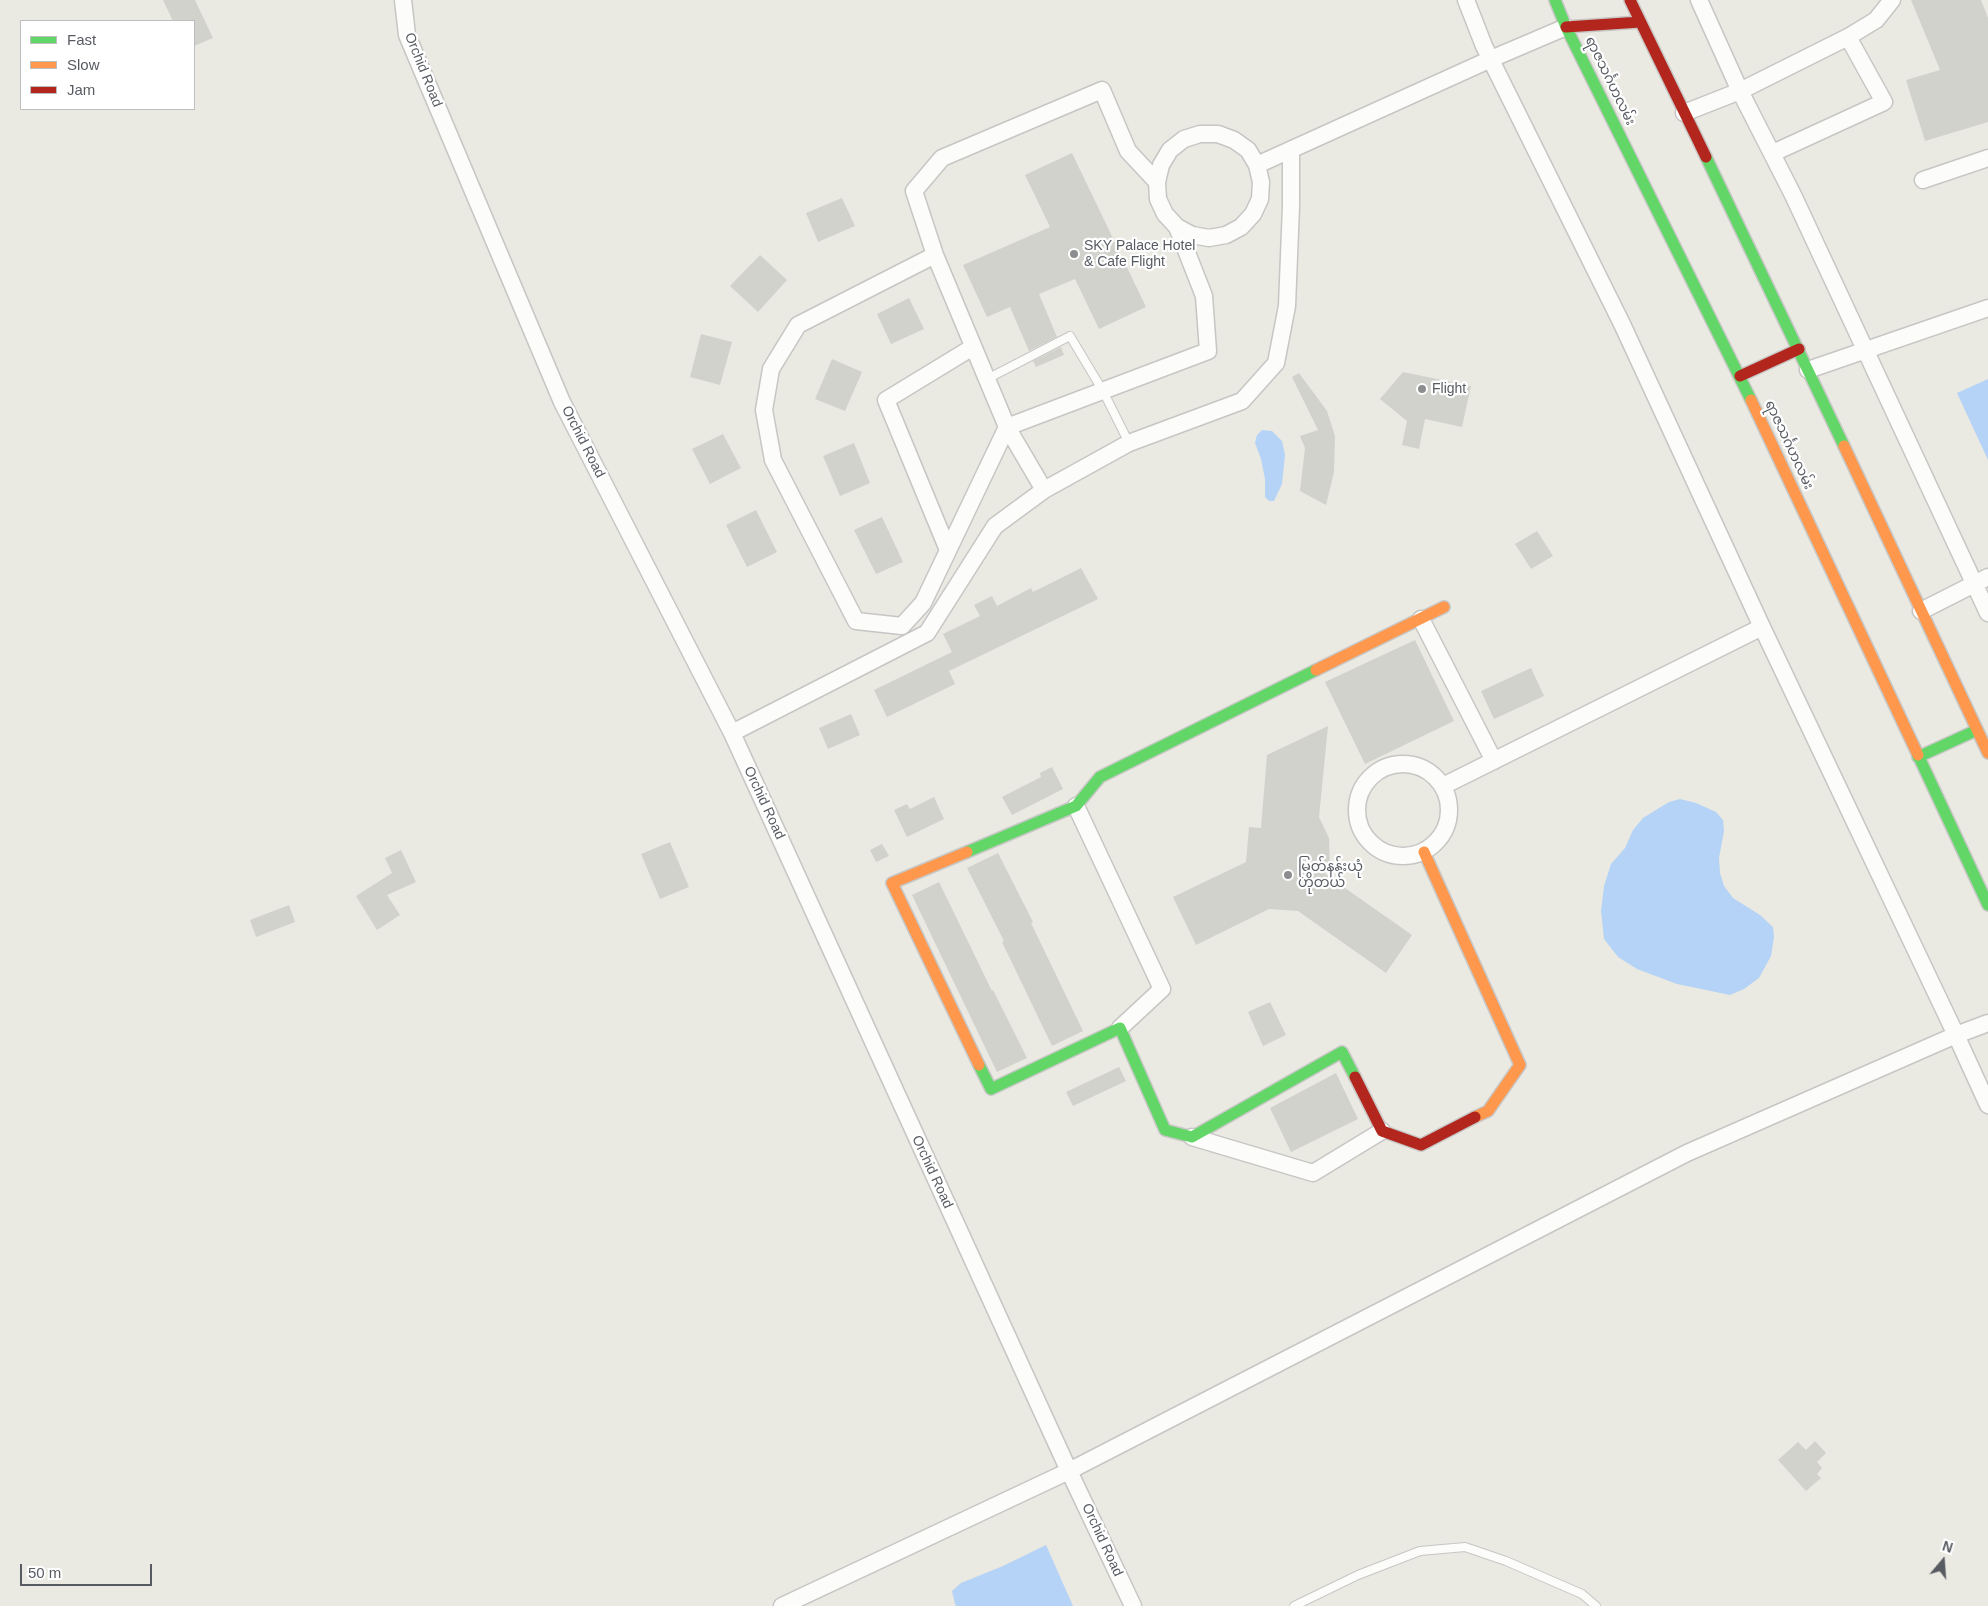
<!DOCTYPE html>
<html>
<head>
<meta charset="utf-8">
<style>
	body { margin:0 }
	#map { position:relative; width:1988px; height:1606px; overflow:hidden; background:#eae9e2; font-family:Arial,sans-serif }
	canvas { display:block }
	.legend { position:absolute; left:20px; top:20px; width:175px; height:90px; box-sizing:border-box; background:#fff; border:1px solid #bcbec0; margin:0; padding:6px 9px; list-style:none; font-size:15px; color:#585c62 }
	.legend li { display:flex; align-items:center; gap:10px; height:25px }
	.legend b { width:25px; border:1px solid #bcbec0 }
	.north { position:absolute; left:1918px; top:1536px; width:50px; height:50px; -webkit-text-stroke:4px #fff; paint-order:stroke; rotate:18deg; font-size:14px; font-weight:700; line-height:20px; text-align:center; color:#585c62 }
	.north::after { content:''; display:block; margin:auto; width:18px; height:22px; background:#585c62; clip-path:polygon(50% 0,100% 100%,50% 72%,0 100%) }
	.scale { position:absolute; left:20px; top:1564px; width:132px; height:22px; box-sizing:border-box; border:2px solid #585c62; border-top:0; padding-left:6px; font-size:15px; line-height:18px; white-space:nowrap; color:#585c62; -webkit-text-stroke:4px #fff; paint-order:stroke }
</style>
</head>
<body>
<div id="map">
<canvas width="1988" height="1606"></canvas>
<ul class="legend">
<li><b style="height:6px;background:#63d668"></b>Fast</li>
<li><b style="height:6px;background:#ff974d"></b>Slow</li>
<li><b style="height:6px;background:#b3261e"></b>Jam</li>
</ul>
<div class="north">N</div>
<div class="scale">50 m</div>
</div>
<script>
const ctx = document.querySelector('canvas').getContext('2d');
ctx.lineJoin = 'round';
function fill(path, color) { ctx.fillStyle = color; ctx.fill(path, 'evenodd'); }
const toPath = rows => new Path2D(rows.map(r => 'M' + r).join(''));
function strokePath(path, color, width, dash) { ctx.strokeStyle = color; ctx.lineWidth = width; ctx.lineCap = dash ? 'butt' : 'round'; ctx.setLineDash(dash || []); ctx.stroke(path); }
function write(font, color, halo, rows, align = 'center') {
  ctx.font = font + ' Arial,"Noto Sans Myanmar",sans-serif'; ctx.lineWidth = 4.5; ctx.setLineDash([]); ctx.textBaseline = 'middle'; ctx.strokeStyle = halo; ctx.fillStyle = color; for (const [text, x, y, turn = 0] of rows) {
    ctx.save(); ctx.translate(x, y); ctx.rotate((+turn || 0) * Math.PI / 180); ctx.textAlign = isNaN(turn) ? turn : align; if (halo) ctx.strokeText(text, 0, 0); ctx.fillText(text, 0, 0); ctx.restore();
  }
}
fill(toPath([
	[1988,379,1988,460,1957,393],
	[1262,430,1272,431,1282,441,1285,455,1282,484,1274,501,1269,501,1265,497,1265,479,1261,459,1255,443,1257,435],
	[1680,799,1696,803,1716,812,1723,820,1724,831,1719,858,1720,873,1724,886,1733,898,1760,915,1773,927,1774,937,1771,956,1759,978,1744,989,1730,995,1677,984,1637,969,1618,957,1604,939,1601,911,1604,886,1611,864,1625,848,1633,830,1643,818,1669,802],
	[1046,1545,1073,1606,956,1606,955,1604,952,1591,961,1583,1003,1566]
]), '#b5d3f6');
fill(toPath([
	[163,0,195,0,213,38,194,46,194,21,173,21],
	[1911,0,1981,0,1988,18,1988,122,1925,141,1906,80,1940,70],
	[1072,153,1146,307,1099,329,1075,279,1039,294,1057,337,1029,351,1010,307,987,317,963,265,1050,227,1025,175],
	[842,198,855,226,818,242,806,213],
	[760,255,787,280,758,312,730,286],
	[909,298,924,329,891,344,877,314],
	[701,334,732,342,720,385,690,377],
	[1061,347,1064,355,1036,367,1033,361],
	[832,359,862,372,845,411,815,399],
	[1403,372,1471,386,1462,427,1425,419,1419,449,1402,445,1407,421,1380,399],
	[1299,373,1327,411,1335,436,1334,472,1326,505,1300,491,1305,448,1300,436,1318,430,1292,377],
	[723,434,741,468,710,484,692,449],
	[854,443,870,483,840,496,823,456],
	[756,510,777,552,747,567,726,525],
	[882,517,903,562,876,574,854,530],
	[1537,531,1553,556,1531,569,1515,544],
	[1081,568,1098,599,949,671,955,684,887,717,874,690,952,652,943,634,980,616,974,605,992,596,997,606,1031,588,1033,592],
	[1415,640,1454,721,1365,764,1325,682],
	[1531,668,1544,696,1494,719,1481,691],
	[851,714,860,735,828,749,819,728],
	[1328,726,1319,817,1329,838,1330,867,1325,874,1412,935,1386,973,1298,911,1269,909,1196,945,1173,897,1246,862,1249,827,1261,828,1267,755],
	[1052,767,1063,789,1012,815,1002,797,1041,777,1040,773],
	[934,797,944,819,907,837,894,810,907,804,910,809],
	[670,842,689,887,660,899,641,854],
	[882,844,889,856,876,862,870,850],
	[401,850,416,882,387,895,400,915,377,930,356,896,392,873,385,858],
	[998,853,1033,922,1031,923,1083,1031,1052,1046,1002,942,1004,941,967,868],
	[939,882,992,991,993,990,1027,1058,997,1072,912,895],
	[289,905,295,922,256,937,250,920],
	[1270,1002,1286,1035,1263,1046,1248,1012],
	[1119,1067,1126,1081,1073,1106,1066,1092],
	[1336,1073,1358,1119,1291,1152,1270,1108],
	[1815,1441,1826,1453,1817,1462,1822,1468,1817,1474,1821,1478,1806,1491,1778,1460,1798,1442,1806,1450]
]), '#d2d2cd');
const lane = toPath([
	[987,379,1070,336,1103,391,1129,443],
	[1294,1606,1358,1575,1420,1551,1465,1547,1506,1561,1582,1594,1596,1606]
]);
const street = toPath([
	[403,0,407,35,562,402,732,733,1069,1471,1133,1606],
	[1466,0,1484,46,1622,324,1762,627,1956,1035,1988,1023],
	[1699,0,1740,91,1793,195,1988,613],
	[1684,113,1740,91,1848,37,1876,20,1892,0],
	[1773,153,1884,102,1848,37],
	[1257,165,1491,59,1566,27],
	[1923,180,1988,158],
	[1157,182,1128,151,1102,90,942,158,914,191,935,255,1007,427,1208,351,1204,296,1177,227,1165,214,1158,199,1157,182,1161,165,1170,150,1184,139,1200,134,1218,134,1234,140,1248,150,1257,165,1261,182,1260,199,1253,214,1241,227,1226,235,1209,238,1192,235,1177,227],
	[935,255,798,325,771,369,764,410,773,460,856,621,902,626,923,603,1007,427],
	[1808,370,1988,308],
	[1044,490,1129,443,1242,401,1276,363,1287,306,1291,206,1291,150],
	[948,550,886,400,973,347],
	[1921,611,1988,577],
	[1421,619,1494,761],
	[732,733,927,633,995,526,1044,490,1007,427],
	'1357 810a46 46 0 1 1 92 0a46 46 0 1 1-92 0Z',
	[1443,786,1762,627],
	[1076,806,1162,989,1120,1028],
	[1192,1137,1313,1173,1382,1131],
	[782,1606,1069,1471,1687,1153,1956,1035,1988,1105]
]);
const fast = toPath([
	[1555,0,1566,27,1751,400],
	[1706,157,1844,446],
	[1918,755,1988,905],
	[1918,757,1977,730],
	[967,852,1076,806,1100,777,1316,670],
	[979,1065,991,1089,1120,1028,1165,1130,1192,1137,1342,1052,1355,1077]
]);
const slow = toPath([
	[1751,400,1918,755],
	[1844,446,1988,753],
	[1316,670,1444,607],
	[967,852,892,883,979,1065],
	[1424,852,1520,1065,1488,1111,1475,1117]
]);
const jam = toPath([
	[1630,0,1706,157],
	[1566,27,1640,22],
	[1740,376,1799,349],
	[1355,1077,1382,1131,1421,1145,1475,1117]
]);
strokePath(lane, '#c7c6c5', 10);
strokePath(street, '#c7c6c5', 19);
strokePath(fast, '#c7c7c6', 14);
strokePath(slow, '#c7c7c6', 14);
strokePath(jam, '#c7c7c6', 14);
strokePath(lane, '#fcfcfb', 8);
strokePath(street, '#fcfcfb', 16);
strokePath(fast, '#63d668', 11);
strokePath(slow, '#ff974d', 11);
strokePath(jam, '#b3261e', 11);
for (const [x, y, r, color] of [
	[1074,254,5,"#8b8d8f"],
	[1422,389,5,"#8b8d8f"],
	[1288,875,5,"#8b8d8f"]
]) { const dot = new Path2D(); dot.arc(x, y, r, 0, 2 * Math.PI); ctx.fillStyle = color; ctx.fill(dot); strokePath(dot, '#fff', 2); }
write('14px', '#585c62', '#fff', [
	["Orchid Road",423,70,68],
	["ရာဇသင်္ဂဟလမ်း",1610,81,64],
	["Orchid Road",583,442,63],
	["ရာဇသင်္ဂဟလမ်း",1789,445,65],
	["Orchid Road",764,803,65],
	["Orchid Road",932,1172,65],
	["Orchid Road",1102,1540,65]
]);
write('14px', '#585c62', '#fff', [
	["SKY Palace Hotel",1084,246],
	["& Cafe Flight",1084,262],
	["Flight",1432,389],
	["မြတ်နန်းယုံ",1298,867],
	["ဟိုတယ်",1298,883]
], 'left');
</script>
</body>
</html>
